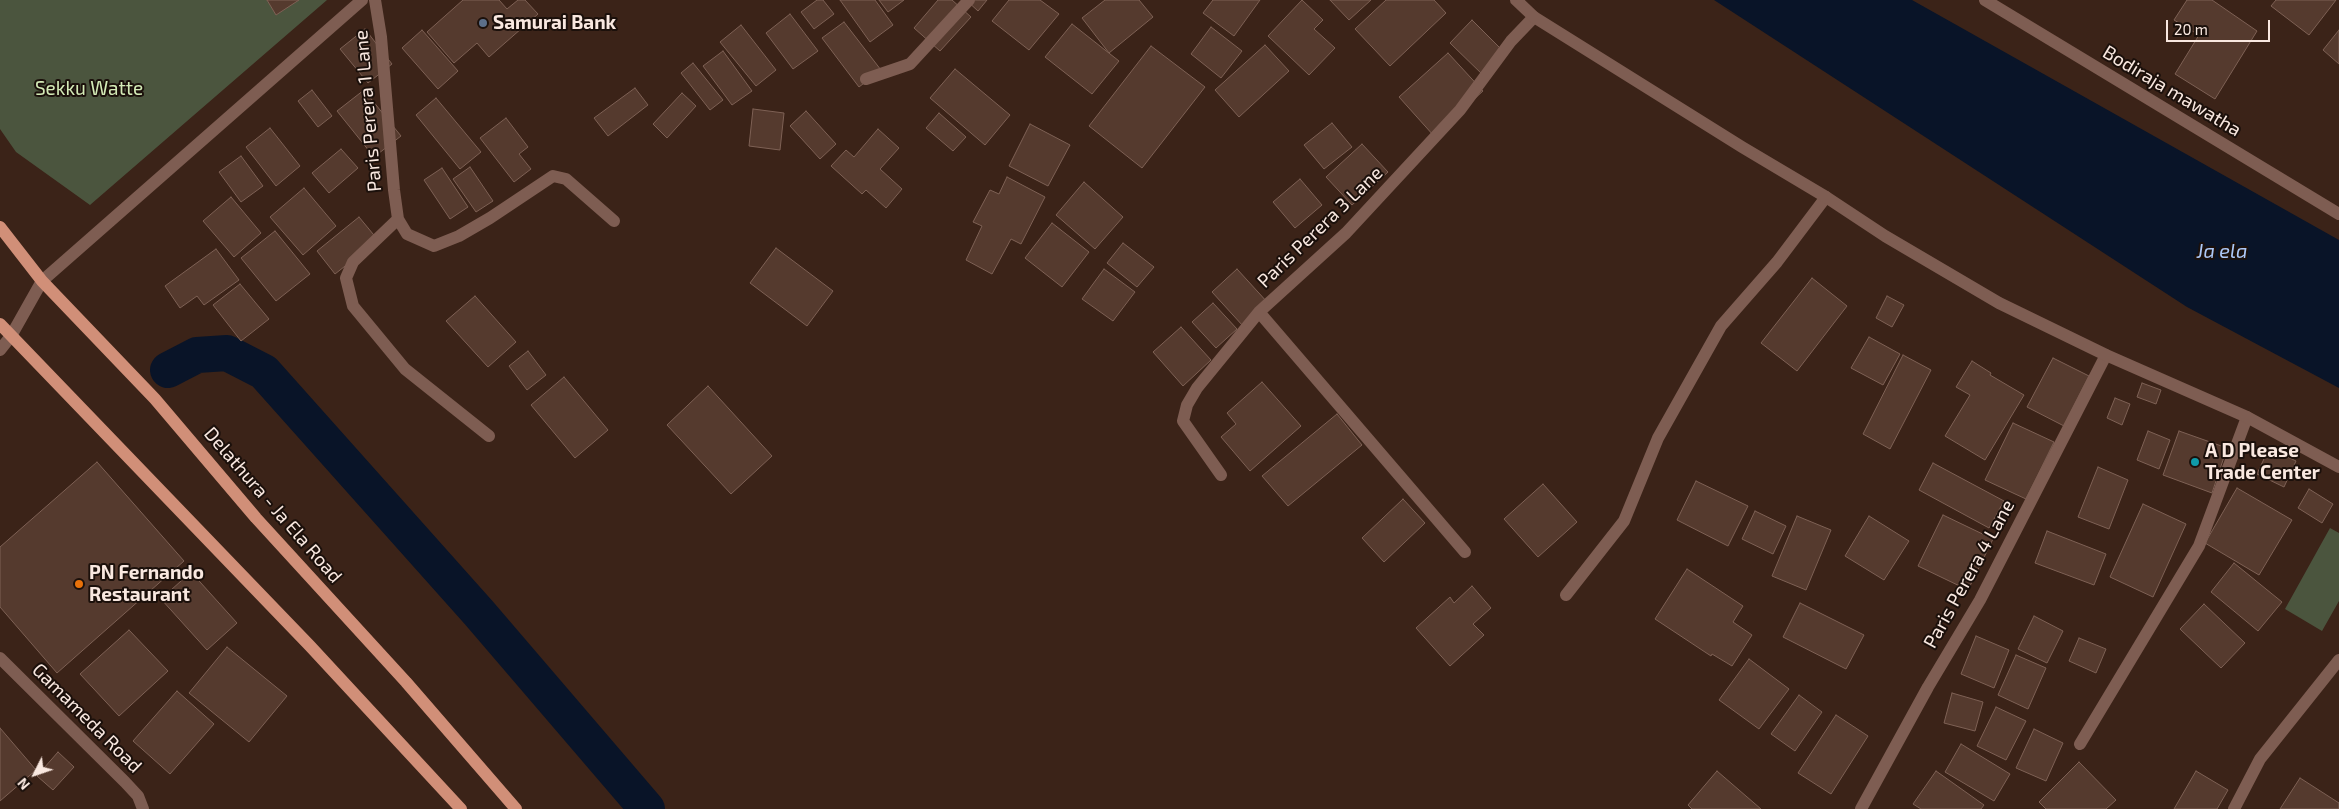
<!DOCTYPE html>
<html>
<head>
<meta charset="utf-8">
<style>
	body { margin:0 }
	#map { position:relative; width:2339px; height:809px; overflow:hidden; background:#3b2318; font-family:"Exo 2",sans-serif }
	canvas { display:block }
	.north { position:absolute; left:10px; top:749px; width:50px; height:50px; -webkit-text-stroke:4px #1b100b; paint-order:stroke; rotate:229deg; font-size:14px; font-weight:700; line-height:20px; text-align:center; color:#f9e8e0 }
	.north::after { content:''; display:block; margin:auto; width:18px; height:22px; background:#f9e8e0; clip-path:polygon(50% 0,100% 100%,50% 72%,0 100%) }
	.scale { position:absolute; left:2166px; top:20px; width:104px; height:22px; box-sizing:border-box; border:2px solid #f9e8e0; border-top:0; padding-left:6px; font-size:15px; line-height:18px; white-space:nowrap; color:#f9e8e0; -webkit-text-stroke:4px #1b100b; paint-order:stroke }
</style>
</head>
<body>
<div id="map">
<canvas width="2339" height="809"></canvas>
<div class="north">N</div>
<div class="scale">20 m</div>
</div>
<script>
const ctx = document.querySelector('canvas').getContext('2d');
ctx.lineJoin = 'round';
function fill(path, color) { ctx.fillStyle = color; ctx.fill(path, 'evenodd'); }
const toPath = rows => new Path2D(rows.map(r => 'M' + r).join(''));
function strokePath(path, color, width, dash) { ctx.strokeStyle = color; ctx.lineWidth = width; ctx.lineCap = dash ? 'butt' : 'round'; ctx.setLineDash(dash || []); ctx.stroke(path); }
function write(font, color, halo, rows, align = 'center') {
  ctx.font = font + ' "Exo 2",sans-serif'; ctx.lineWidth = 4; ctx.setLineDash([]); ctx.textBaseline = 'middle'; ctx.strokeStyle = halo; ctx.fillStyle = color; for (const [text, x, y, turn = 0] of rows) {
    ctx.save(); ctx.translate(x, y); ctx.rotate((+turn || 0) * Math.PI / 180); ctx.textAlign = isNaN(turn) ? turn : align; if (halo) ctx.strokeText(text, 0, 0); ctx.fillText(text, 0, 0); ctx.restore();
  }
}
fill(toPath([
	[0,0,327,0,90,205,16,152,0,129],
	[2330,528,2339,533,2339,601,2322,631,2285,609]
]), '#4b553e');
fill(toPath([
	[1714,0,1912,0,2339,240,2339,388,2187,307]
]), '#091428');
strokePath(toPath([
	[168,370,197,355,227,353,264,372,479,613,647,809]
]), '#091428', 36);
const building = toPath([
	[267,0,299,0,276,15,267,0],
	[463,0,499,0,507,9,518,0,525,0,538,14,489,57,477,43,454,63,427,32,463,0],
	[817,0,823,0,834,14,814,29,801,12,817,0],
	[840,0,875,0,893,25,870,42,840,0],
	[879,0,904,0,888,12,879,0],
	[938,0,952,0,971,17,940,51,914,28,938,0],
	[966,0,987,0,978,11,966,0],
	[1009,0,1040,0,1059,14,1029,50,992,21,1009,0],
	[1105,0,1139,0,1153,17,1109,53,1082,18,1105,0],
	[1213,0,1260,0,1234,36,1203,13,1213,0],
	[1302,0,1323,20,1314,29,1335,48,1309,75,1268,36,1302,0],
	[1330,0,1371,0,1349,20,1330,0],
	[1386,0,1434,0,1446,13,1390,66,1355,29,1386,0],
	[2187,0,2212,0,2257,31,2215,99,2175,74,2199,35,2174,20,2187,0],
	[2276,0,2336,0,2309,35,2271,6,2276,0],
	[790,14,818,51,793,69,766,33,790,14],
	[1472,20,1506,54,1484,76,1450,43,1472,20],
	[844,22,881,70,859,87,822,38,844,22],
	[1072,24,1119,61,1092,94,1045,57,1072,24],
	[741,25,776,70,756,86,720,42,741,25],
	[1211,27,1242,51,1221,78,1191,54,1211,27],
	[365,29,392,64,368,83,340,49,365,29],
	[422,30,458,71,438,89,402,48,422,30],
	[2339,30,2339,64,2323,50,2339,30],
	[1265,45,1289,71,1239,117,1215,90,1265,45],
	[1151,46,1205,87,1142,168,1089,126,1151,46],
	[723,51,752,91,732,105,703,66,723,51],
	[1448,53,1483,91,1434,136,1399,97,1448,53],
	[693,63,723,100,710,110,681,73,693,63],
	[955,69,1010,115,985,145,930,98,955,69],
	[635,88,648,105,608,136,594,118,635,88],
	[312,90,332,116,318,127,298,101,312,90],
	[364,90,401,136,374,157,337,111,364,90],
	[682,93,696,106,667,138,653,124,682,93],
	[436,98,481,152,460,169,416,115,436,98],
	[753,109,784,113,780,150,749,146,753,109],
	[806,111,836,144,820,159,790,126,806,111],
	[939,113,966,137,953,151,926,128,939,113],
	[506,118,528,147,519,154,531,169,514,182,480,138,506,118],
	[1332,123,1352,147,1324,169,1304,145,1332,123],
	[1030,124,1070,145,1048,186,1009,166,1030,124],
	[270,128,300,166,276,186,246,147,270,128],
	[878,129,899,148,880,169,902,189,886,208,866,190,862,194,831,166,846,150,854,157,878,129],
	[1362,144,1388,172,1352,205,1326,177,1362,144],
	[341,149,358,168,329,193,312,173,341,149],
	[241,156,263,186,241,202,219,172,241,156],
	[470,167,493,201,476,212,453,179,470,167],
	[442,168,468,207,450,219,424,180,442,168],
	[1007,177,1045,197,1021,244,1011,239,992,274,966,260,982,226,973,222,990,190,999,194,1007,177],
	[1300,179,1322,205,1295,228,1273,202,1300,179],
	[1084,182,1123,217,1095,249,1056,215,1084,182],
	[304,188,336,226,303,255,270,217,304,188],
	[231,197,261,233,234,257,203,221,231,197],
	[359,217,378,240,335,274,317,251,359,217],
	[1052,223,1089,252,1062,287,1025,258,1052,223],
	[275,231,310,274,276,301,241,258,275,231],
	[1123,243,1154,267,1137,287,1107,263,1123,243],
	[776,248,833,291,807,326,750,283,776,248],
	[216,249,239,280,204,305,197,296,180,308,165,286,216,249],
	[1104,269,1135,292,1113,321,1082,299,1104,269],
	[1237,269,1268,303,1243,326,1212,292,1237,269],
	[1812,278,1847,306,1797,371,1761,343,1812,278],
	[240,284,269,319,241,341,213,305,240,284],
	[475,296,516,342,488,367,446,321,475,296],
	[1887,296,1904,305,1892,327,1876,318,1887,296],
	[1213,303,1237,329,1216,348,1192,322,1213,303],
	[1181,327,1211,360,1183,386,1153,352,1181,327],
	[1869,337,1900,354,1883,385,1851,368,1869,337],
	[528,351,546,375,527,390,509,366,528,351],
	[1903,355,1931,370,1890,449,1863,434,1903,355],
	[2053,358,2089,376,2064,426,2027,407,2053,358],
	[1972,361,1991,373,1990,375,2024,395,1985,460,1945,436,1970,395,1956,387,1972,361],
	[564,377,608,430,575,458,531,405,564,377],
	[1262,382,1301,426,1250,471,1221,437,1236,424,1227,413,1262,382],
	[2142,383,2161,390,2156,404,2137,397,2142,383],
	[708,386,772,456,731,494,667,425,708,386],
	[2115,398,2130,404,2122,425,2107,418,2115,398],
	[1337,414,1362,445,1288,506,1262,476,1337,414],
	[2013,423,2054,442,2026,499,1985,480,2013,423],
	[2148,431,2170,440,2159,469,2137,460,2148,431],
	[2179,431,2227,448,2212,493,2163,475,2179,431],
	[2269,448,2296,461,2284,487,2257,474,2269,448],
	[97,462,184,561,57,673,0,607,0,547,97,462],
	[1933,463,2004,501,1989,528,1919,490,1933,463],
	[2098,467,2128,480,2109,529,2078,517,2098,467],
	[1696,481,1748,506,1728,546,1677,520,1696,481],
	[1543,484,1577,522,1538,557,1504,519,1543,484],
	[2237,488,2292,520,2259,575,2205,543,2237,488],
	[2309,489,2333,504,2322,523,2298,508,2309,489],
	[1403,499,1425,523,1384,562,1362,538,1403,499],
	[2143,504,2186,524,2153,597,2110,577,2143,504],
	[1755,511,1786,526,1773,554,1742,539,1755,511],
	[1943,515,1993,539,1968,590,1918,566,1943,515],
	[1797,516,1831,530,1806,590,1772,576,1797,516],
	[1869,516,1909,541,1884,580,1845,556,1869,516],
	[2047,531,2106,554,2094,585,2035,563,2047,531],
	[2234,563,2282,602,2258,631,2211,592,2234,563],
	[1687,569,1743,606,1733,622,1752,635,1732,666,1712,654,1711,656,1655,619,1687,569],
	[191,572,237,623,207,650,161,599,191,572],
	[1472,586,1491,608,1473,624,1484,635,1450,666,1416,628,1450,597,1454,603,1472,586],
	[1800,603,1864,635,1846,669,1783,637,1800,603],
	[2204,604,2245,643,2221,668,2180,629,2204,604],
	[2034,616,2063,631,2047,663,2018,649,2034,616],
	[129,630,168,671,119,716,80,674,129,630],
	[1976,636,2009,650,1994,688,1961,674,1976,636],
	[2079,638,2106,649,2096,673,2069,661,2079,638],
	[227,647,287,696,249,742,189,693,227,647],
	[2016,655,2046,668,2028,709,1998,695,2016,655],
	[1749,659,1789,689,1759,729,1719,700,1749,659],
	[177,691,214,724,170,774,133,741,177,691],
	[1952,693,1983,702,1975,731,1944,723,1952,693],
	[1799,695,1822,712,1795,751,1771,734,1799,695],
	[1996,707,2026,721,2006,760,1977,746,1996,707],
	[1836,715,1868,736,1831,794,1798,773,1836,715],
	[0,728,36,770,0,801,0,728],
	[2034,729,2063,743,2046,781,2016,768,2034,729],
	[1961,744,2010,774,1994,801,1945,772,1961,744],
	[58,752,74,767,53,790,37,776,58,752],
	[2079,762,2116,800,2106,809,2046,809,2039,802,2079,762],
	[1717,771,1761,809,1692,809,1688,805,1717,771],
	[1936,771,1984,805,1981,809,1921,809,1913,804,1936,771],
	[2196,771,2228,790,2217,809,2174,809,2196,771],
	[2300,778,2339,803,2339,809,2280,809,2300,778]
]);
fill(building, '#553a2e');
strokePath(building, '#7e6155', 1);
strokePath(toPath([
	[375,0,381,37,394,190,398,219,407,234,434,246,459,236,490,218,553,176,566,179,614,221],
	[1985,0,2339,214],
	[866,79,910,64,969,0],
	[398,219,353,262,346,278,353,306,405,369,489,436],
	[1259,312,1465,552],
	[0,350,11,336,42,281,362,0],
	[1221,475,1183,421,1187,405,1197,388,1259,312,1346,233,1460,110,1511,41,1534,17],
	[1566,595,1624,521,1658,438,1721,326,1777,262,1826,197],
	[0,658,125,782,138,796,143,809],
	[2080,744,2199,546,2247,417],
	[1861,809,1928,687,1980,600,2106,355],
	[2234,809,2260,759,2339,660]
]), '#7e5d52', 12);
strokePath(toPath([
	[1516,0,1534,17,1742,147,1826,197,1885,236,1999,303,2106,355,2247,417,2339,467]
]), '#7e5d52', 12);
strokePath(toPath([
	[0,227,42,281,155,399,256,518,406,682,516,809],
	[0,324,310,646,461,809]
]), '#d18f78', 12);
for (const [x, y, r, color] of [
	[483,23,5,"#5c6f8a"],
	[2195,462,5,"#0f9aa8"],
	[79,584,5,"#e8710a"]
]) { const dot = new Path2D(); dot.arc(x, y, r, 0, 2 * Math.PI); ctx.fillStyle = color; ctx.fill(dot); strokePath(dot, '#1b100b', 2); }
write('bold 19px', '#f9e8e0', '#1b100b', [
	["Samurai Bank",493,23],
	["A D Please",2205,451],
	["Trade Center",2205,473],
	["PN Fernando",89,573],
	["Restaurant",89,595]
], 'left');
write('19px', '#d4ebb7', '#1b100b', [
	["Sekku Watte",89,89]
]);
write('19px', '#f9e8e0', '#1b100b', [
	["Bodiraja mawatha",2172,91,31],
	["Paris Perera 1 Lane",368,111,-95],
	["Paris Perera 3 Lane",1320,227,-44],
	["Delathura - Ja Ela Road",273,505,49],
	["Paris Perera 4 Lane",1969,574,-61],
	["Gamameda Road",87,718,45]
]);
write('italic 20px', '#acc8f7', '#1b100b', [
	["Ja ela",2222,251]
]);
</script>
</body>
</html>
